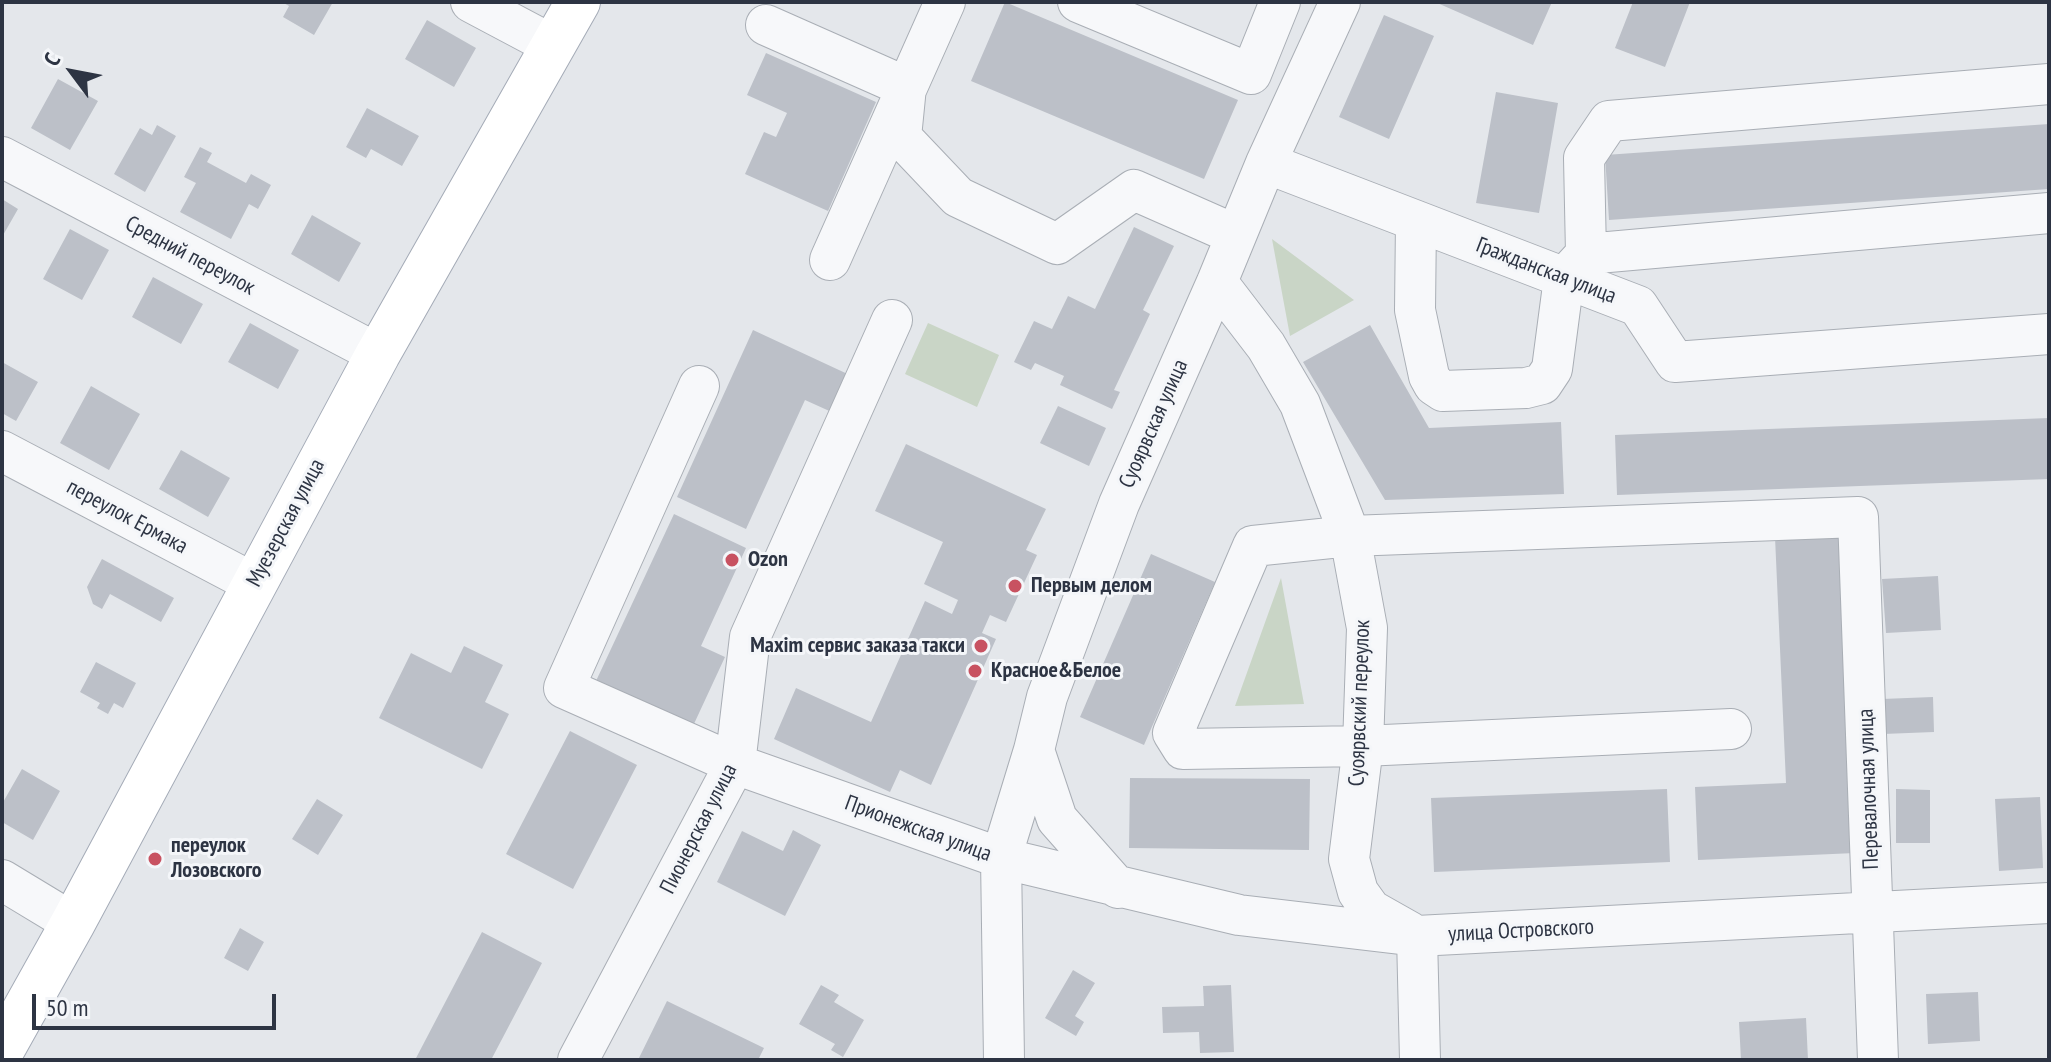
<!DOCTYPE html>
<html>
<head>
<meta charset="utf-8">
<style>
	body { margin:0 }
	#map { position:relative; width:2051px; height:1062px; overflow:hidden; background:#e4e7eb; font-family:"PT Sans Narrow",sans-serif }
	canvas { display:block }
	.frame { position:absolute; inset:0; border:4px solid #2d3443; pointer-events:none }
	.north { position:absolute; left:32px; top:32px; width:80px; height:80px; -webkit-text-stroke:6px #f4f6f9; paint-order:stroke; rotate:302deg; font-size:22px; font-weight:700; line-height:32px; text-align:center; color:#2d3443 }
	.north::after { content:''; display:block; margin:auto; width:28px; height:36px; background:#2d3443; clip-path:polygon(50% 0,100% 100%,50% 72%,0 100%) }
	.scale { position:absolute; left:32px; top:994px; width:244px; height:36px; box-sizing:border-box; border:4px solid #2d3443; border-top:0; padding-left:10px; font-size:24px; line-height:28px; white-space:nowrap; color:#2d3443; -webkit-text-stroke:6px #f4f6f9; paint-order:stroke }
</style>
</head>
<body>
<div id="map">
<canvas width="2051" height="1062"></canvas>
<div class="frame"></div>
<div class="north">С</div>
<div class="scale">50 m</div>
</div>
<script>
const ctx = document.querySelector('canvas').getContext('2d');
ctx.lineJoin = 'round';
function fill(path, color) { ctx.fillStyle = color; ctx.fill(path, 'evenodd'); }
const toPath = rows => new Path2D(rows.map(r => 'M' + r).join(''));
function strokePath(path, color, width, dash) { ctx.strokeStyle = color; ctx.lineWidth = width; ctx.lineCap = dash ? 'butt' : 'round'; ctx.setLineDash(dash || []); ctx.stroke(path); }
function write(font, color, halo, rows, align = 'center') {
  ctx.font = font + ' "PT Sans Narrow",sans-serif'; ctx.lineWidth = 6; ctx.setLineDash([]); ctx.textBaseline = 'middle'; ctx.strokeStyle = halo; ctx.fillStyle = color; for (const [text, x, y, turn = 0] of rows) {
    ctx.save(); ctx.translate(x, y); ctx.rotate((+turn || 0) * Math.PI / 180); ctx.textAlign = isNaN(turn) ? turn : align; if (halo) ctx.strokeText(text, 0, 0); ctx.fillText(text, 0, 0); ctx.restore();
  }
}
fill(toPath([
	[1272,239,1354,300,1290,336],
	[928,323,999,355,977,407,905,374],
	[1281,578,1304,704,1235,706]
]), '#c9d5c6');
fill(toPath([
	[282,2,333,2,314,35,283,17,289,6],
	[1005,2,1238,100,1204,179,971,81],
	[1435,2,1552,2,1533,45],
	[1633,2,1690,2,1665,67,1615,48],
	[1384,15,1434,36,1389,139,1339,117],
	[427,20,476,48,454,87,405,59],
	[766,53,876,102,828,211,745,174,764,132,776,137,787,113,747,95],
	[58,79,98,101,70,150,31,128],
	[1496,92,1558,103,1539,213,1476,203],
	[367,108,419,136,402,166,371,149,366,158,346,147],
	[2049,124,2049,189,1609,220,1605,155],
	[157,125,176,136,145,192,114,174,140,128,152,135],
	[200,147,212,153,207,162,246,183,251,174,271,185,258,209,249,204,231,239,180,212,196,183,184,177],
	[2,199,18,209,2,237],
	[312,215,361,243,339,282,291,254],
	[1134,227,1174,246,1143,310,1150,314,1114,390,1120,392,1112,409,1060,385,1064,376,1035,363,1031,370,1014,362,1034,321,1052,329,1068,296,1095,309],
	[70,229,109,250,82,300,43,279],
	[153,277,203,304,181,344,132,317],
	[250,323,299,350,278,389,228,362],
	[1370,325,1429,428,1561,422,1564,494,1385,500,1303,362],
	[753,330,854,377,836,414,805,400,746,529,677,497],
	[2,362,38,382,16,421,2,413],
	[91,386,140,414,109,470,60,443],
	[1058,406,1106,428,1089,466,1040,443],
	[2049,418,2049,479,1617,495,1615,435],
	[906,444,1046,509,1026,550,1037,555,1006,622,990,615,982,633,996,639,931,785,900,770,890,792,774,739,796,688,871,722,925,601,952,614,958,600,924,584,943,542,875,511],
	[181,450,230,478,208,517,159,489],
	[674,514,746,548,701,646,725,657,693,726,596,681],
	[1841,534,1855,853,1698,860,1695,787,1786,783,1775,537],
	[1151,554,1215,582,1144,745,1080,717],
	[102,559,174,598,161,622,110,594,102,609,93,604,87,587],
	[1938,576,1941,630,1886,633,1882,579],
	[464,646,503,665,485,702,509,714,482,769,379,718,411,653,451,673],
	[96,662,136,683,123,708,114,703,108,714,97,708,100,703,80,692],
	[1933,697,1934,732,1883,734,1882,699],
	[570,731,637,765,573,889,506,854],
	[22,769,60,791,33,840,2,822,2,804],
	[1130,778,1310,779,1309,850,1129,848],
	[1667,789,1670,862,1434,872,1431,798],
	[1896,789,1930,790,1930,843,1896,843],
	[2040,797,2043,868,1999,871,1995,799],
	[317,799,343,815,318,855,292,839],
	[793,830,821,845,785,916,717,882,742,831,783,851],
	[240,928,264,942,248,971,224,958],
	[482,932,542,963,491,1060,415,1060],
	[1073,970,1095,983,1075,1016,1084,1022,1076,1036,1045,1018],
	[821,985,839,995,834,1002,864,1020,843,1057,831,1050,835,1044,799,1024],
	[1231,985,1234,1052,1200,1053,1199,1032,1163,1033,1162,1007,1204,1006,1203,986],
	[1978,992,1980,1041,1928,1044,1926,994],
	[667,1001,764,1048,758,1060,638,1060],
	[1806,1018,1808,1060,1741,1060,1739,1022]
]), '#bcc0c8');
const minor = toPath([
	[471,2,552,45],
	[1078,2,1251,74,1280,2],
	[766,25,906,87,901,137,958,197,1057,244,1134,190,1236,235],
	[2,157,378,354],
	[1266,163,1638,306,1675,362,2049,334],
	[1416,221,1415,310,1429,376,1434,385,1443,391,1526,388,1542,384,1552,369,1564,278,1586,254,2049,213],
	[1586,254,1584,158,1609,121,2049,84],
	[830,260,945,2],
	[1217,282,1266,346,1300,404,1350,536,1367,628,1363,746,1349,859,1358,892,1371,910,1410,932],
	[699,386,564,688,735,764,1001,858,1239,915,1417,936,2049,903],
	[2,451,253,583],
	[1731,729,1363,746,1183,749,1173,733,1253,546,1350,536,1858,517,1878,1060],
	[1034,750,1057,819,1118,888],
	[2,880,73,923],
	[1417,936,1420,1060],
	[578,1060,735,764,750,637,892,320],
	[1004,1060,1001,858,1034,750,1047,697,1119,504,1217,282,1266,163,1340,2]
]);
const major = toPath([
	[2,1050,73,923,378,354,578,2]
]);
strokePath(minor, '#a9aeb5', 42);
strokePath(major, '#a4abb7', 46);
strokePath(minor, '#f7f8fa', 40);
strokePath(major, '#fff', 44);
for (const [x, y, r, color] of [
	[732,560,8,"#c85261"],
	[1015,586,8,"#c85261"],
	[981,646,8,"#c85261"],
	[975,671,8,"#c85261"],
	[155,859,8,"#c85261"]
]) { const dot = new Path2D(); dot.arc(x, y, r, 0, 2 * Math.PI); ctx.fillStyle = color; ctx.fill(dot); strokePath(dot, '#f4f6f9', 3); }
write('22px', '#2d3443', '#f4f6f9', [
	["Средний переулок",190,256,28],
	["Гражданская улица",1546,271,21],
	["Суоярвская улица",1154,424,-66],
	["переулок Ермака",127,517,28],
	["Муезерская улица",286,523,-62],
	["Суоярвский переулок",1360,703,-88],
	["Перевалочная улица",1869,789,-92],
	["Пионерская улица",699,829,-63],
	["Прионежская улица",918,829,20],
	["улица Островского",1521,931,-3]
]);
write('bold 22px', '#2d3443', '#f4f6f9', [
	["Ozon",748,560],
	["Первым делом",1031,586],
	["Maxim сервис заказа такси",965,646,"right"],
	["Красное&Белое",991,671],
	["переулок",171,846],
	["Лозовского",171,871]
], 'left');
</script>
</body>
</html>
